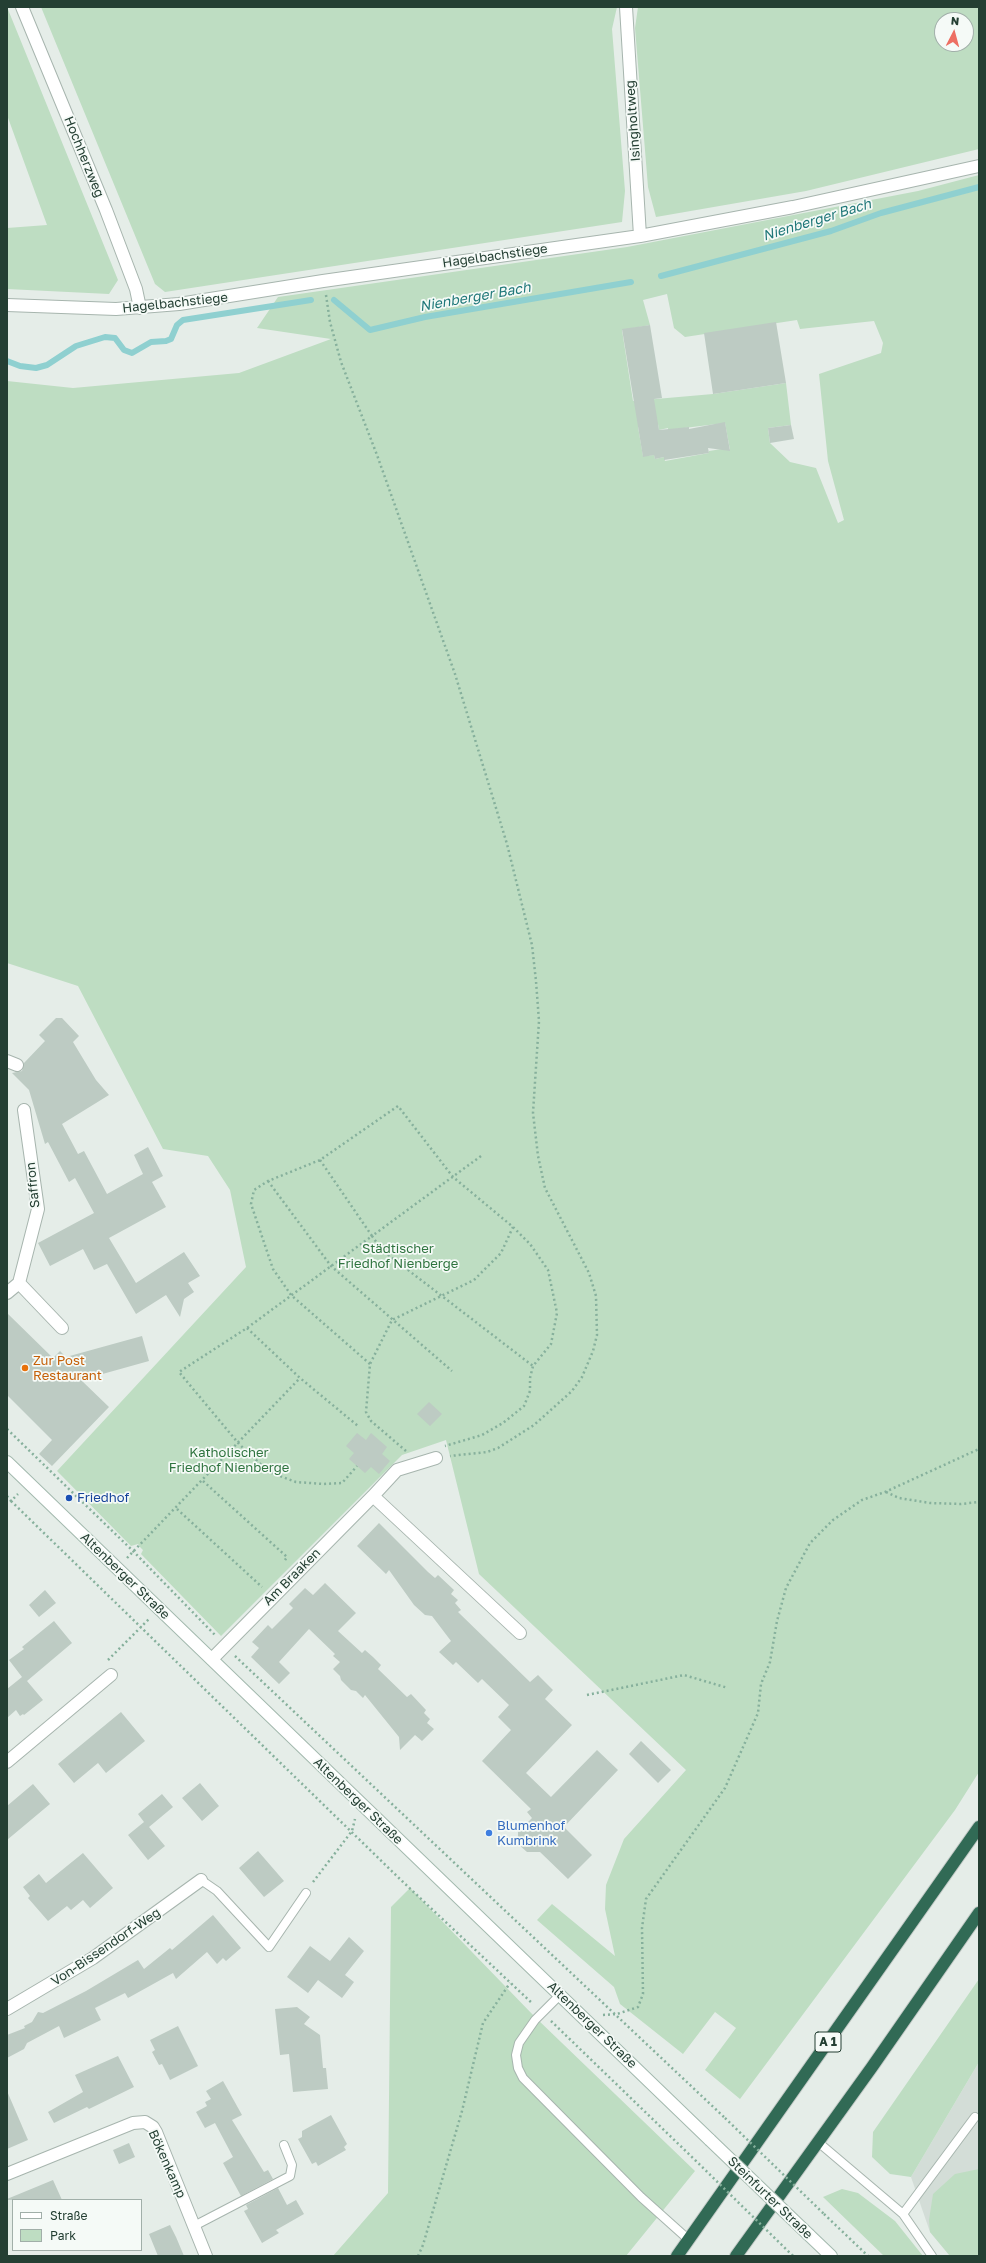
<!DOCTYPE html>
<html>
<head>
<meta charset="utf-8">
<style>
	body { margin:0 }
	#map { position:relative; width:986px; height:2263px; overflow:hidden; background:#e5ede8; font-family:"Golos Text",sans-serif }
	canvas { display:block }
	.frame { position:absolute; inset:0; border:8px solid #243f33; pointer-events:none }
	.legend { position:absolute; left:12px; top:2199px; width:130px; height:52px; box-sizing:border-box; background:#f5faf7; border:1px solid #a1afa9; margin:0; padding:5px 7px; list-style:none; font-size:12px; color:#243f33 }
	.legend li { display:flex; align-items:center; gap:8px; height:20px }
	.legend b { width:20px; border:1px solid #a1afa9 }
	.north { position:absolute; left:934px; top:12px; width:40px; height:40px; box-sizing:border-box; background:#f5faf7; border:1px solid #a1afa9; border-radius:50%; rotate:6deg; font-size:11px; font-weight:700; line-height:16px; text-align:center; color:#243f33 }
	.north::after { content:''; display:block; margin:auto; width:14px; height:18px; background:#ed6f63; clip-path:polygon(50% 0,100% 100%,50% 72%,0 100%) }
</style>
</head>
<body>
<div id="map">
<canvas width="986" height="2263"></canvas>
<div class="frame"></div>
<ul class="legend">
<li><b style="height:5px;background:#fff"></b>Straße</li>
<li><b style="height:11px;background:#beddc2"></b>Park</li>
</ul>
<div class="north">N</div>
</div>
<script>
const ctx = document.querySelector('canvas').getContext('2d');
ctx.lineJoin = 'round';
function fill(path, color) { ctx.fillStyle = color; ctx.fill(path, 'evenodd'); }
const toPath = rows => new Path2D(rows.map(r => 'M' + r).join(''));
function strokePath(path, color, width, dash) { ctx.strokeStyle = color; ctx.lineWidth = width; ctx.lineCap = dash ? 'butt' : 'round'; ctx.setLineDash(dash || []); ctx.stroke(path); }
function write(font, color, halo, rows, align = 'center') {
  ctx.font = font + ' "Golos Text",sans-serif'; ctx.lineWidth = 3.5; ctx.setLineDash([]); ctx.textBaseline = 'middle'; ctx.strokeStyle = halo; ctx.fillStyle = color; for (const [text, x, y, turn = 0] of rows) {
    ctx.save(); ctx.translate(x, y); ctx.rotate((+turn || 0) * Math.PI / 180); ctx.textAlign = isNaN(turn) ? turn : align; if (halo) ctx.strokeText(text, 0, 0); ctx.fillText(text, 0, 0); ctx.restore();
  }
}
fill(toPath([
	[979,2062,979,2256,950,2256,930,2232,911,2177]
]), '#d3ddd7');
fill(toPath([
	[7,7,118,280,109,294,7,289,7,228,47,225,7,115],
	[41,7,617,7,612,29,625,191,622,222,165,292,155,284],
	[638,7,979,7,979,149,806,191,656,217,648,187,635,28],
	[942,20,966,20,966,44,942,44],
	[979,175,979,1772,955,1810,740,2099,705,2070,736,2028,715,2012,683,2054,620,2004,614,1987,537,1920,552,1904,615,1956,605,1909,606,1885,624,1839,686,1770,479,1574,446,1440,402,1455,221,1636,141,1554,143,1550,140,1547,138,1544,131,1546,57,1471,246,1267,230,1190,208,1156,163,1149,78,986,7,963,7,381,73,388,239,373,331,339,257,328,278,297,627,247,918,191],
	[667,294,674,328,685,337,797,320,800,329,874,321,883,343,881,353,819,374,828,461,844,520,838,523,816,468,790,462,770,443,768,428,791,425,786,383,713,394,633,401,622,330,650,325,643,300],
	[725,423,730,450,728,448,709,451,709,453,665,461,664,457,655,459,654,455,643,456,638,427,658,424,659,430,668,428,668,430],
	[410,1888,535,2017,695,2171,626,2256,333,2256,388,2193,391,1907],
	[979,1979,979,2062,911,2177,890,2174,872,2157,873,2132],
	[979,2169,979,2256,950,2256,930,2232,929,2220,933,2194,955,2174],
	[842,2189,858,2193,895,2221,923,2256,884,2256,823,2197]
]), '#beddc2');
strokePath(toPath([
	[661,276,831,231,881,213,979,187],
	[334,300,370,330,425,317,631,282],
	[7,361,20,366,36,368,47,365,76,346,105,337,115,338,124,350,132,353,151,342,166,341,171,339,177,325,183,320,311,300]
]), '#8fd0d0', 6);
fill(toPath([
	[776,322,786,383,713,394,704,333],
	[650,325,662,398,654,399,659,430,689,427,689,429,725,422,730,451,708,448,709,453,664,460,664,457,655,459,654,455,643,457,622,329],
	[791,425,794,439,770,443,768,428],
	[56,1018,62,1018,79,1036,73,1042,96,1080,109,1095,62,1124,78,1154,84,1151,107,1194,143,1174,134,1155,148,1147,163,1176,152,1182,166,1207,109,1238,136,1283,184,1252,200,1276,188,1283,194,1292,184,1299,180,1317,166,1295,136,1314,107,1264,94,1270,83,1249,50,1266,38,1243,94,1213,75,1178,69,1182,48,1142,45,1144,29,1090,12,1073,22,1071,24,1063,45,1041,39,1035],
	[7,1313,53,1358,60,1351,66,1357,142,1336,149,1361,81,1380,109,1407,52,1466,39,1454,52,1440,7,1395],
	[429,1402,442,1414,430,1426,417,1414],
	[357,1433,366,1440,371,1433,387,1447,382,1454,390,1461,379,1474,371,1467,365,1473,349,1459,354,1453,346,1446],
	[379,1523,428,1572,435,1578,438,1575,454,1590,451,1594,458,1600,455,1603,461,1610,458,1612,530,1682,538,1675,553,1690,545,1699,572,1725,526,1773,551,1797,597,1750,618,1770,564,1827,592,1855,568,1879,540,1852,527,1852,518,1844,518,1832,532,1818,527,1812,531,1809,482,1761,511,1730,498,1717,509,1705,482,1679,478,1683,456,1662,453,1665,439,1652,451,1641,432,1616,425,1615,414,1605,389,1570,386,1574,357,1546],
	[325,1583,356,1613,338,1631,362,1653,365,1650,373,1657,381,1665,378,1669,407,1697,411,1694,426,1710,424,1713,430,1719,427,1723,434,1729,422,1741,415,1735,400,1750,399,1737,365,1695,363,1698,356,1691,351,1690,341,1680,340,1676,333,1669,340,1662,333,1656,335,1654,309,1629,279,1662,290,1673,279,1684,251,1657,259,1648,252,1642,268,1625,272,1629,293,1608,289,1604,305,1588,313,1595],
	[45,1590,56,1603,39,1617,29,1605],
	[54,1621,72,1643,27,1681,43,1700,24,1715,23,1714,20,1716,16,1710,7,1718,7,1689,22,1677,9,1660,24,1649,22,1647],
	[121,1712,145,1741,106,1773,98,1763,74,1783,58,1764],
	[641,1741,671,1770,658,1783,629,1754],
	[200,1783,219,1806,202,1821,182,1798],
	[33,1784,50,1804,7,1840,7,1806],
	[162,1794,173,1807,149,1827,165,1846,148,1860,128,1835,144,1822,138,1814],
	[258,1851,284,1881,264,1897,239,1868],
	[83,1853,113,1888,90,1908,83,1900,71,1910,67,1906,48,1921,28,1898,30,1896,23,1887,39,1874,46,1883],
	[213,1915,241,1948,226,1961,223,1958,217,1964,207,1952,176,1979,173,1973,128,1998,125,1993,95,2008,101,2020,64,2038,59,2026,27,2043,24,2049,7,2058,7,2035,25,2028,24,2026,32,2022,38,2012,43,2013,86,1991,138,1960,144,1969,170,1948,172,1950],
	[349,1937,364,1951,345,1975,354,1982,342,1998,318,1980,308,1993,287,1977,310,1946,330,1961],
	[297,2007,310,2017,304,2024,320,2035,323,2068,326,2068,328,2089,293,2092,289,2054,280,2055,275,2009],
	[178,2026,198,2066,170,2080,162,2064,159,2065,152,2052,155,2050,150,2040],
	[118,2056,134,2087,89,2109,87,2107,54,2123,48,2112,83,2092,75,2075],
	[223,2081,242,2115,232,2120,264,2172,268,2170,273,2179,241,2196,223,2163,233,2157,215,2123,205,2128,196,2112,207,2106,205,2102,211,2099,206,2091],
	[7,2091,28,2140,7,2149],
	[331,2115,347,2144,344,2147,346,2150,318,2166,316,2162,312,2164,298,2139,302,2137,302,2131],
	[129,2143,135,2157,119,2164,113,2150],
	[53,2180,62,2200,7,2200,7,2199],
	[278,2188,287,2205,296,2200,304,2214,276,2230,279,2233,262,2243,244,2211,248,2209,246,2205],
	[170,2225,176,2237,184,2256,158,2256,149,2234]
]), '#bdcbc3');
const service = toPath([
	[201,1880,217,1891,269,1947,306,1893],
	[560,1995,535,2020,519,2043,516,2055,518,2068,523,2078,641,2197,689,2240],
	[818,2142,903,2214],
	[194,2226,290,2176,292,2165,284,2145],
	[932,2256,903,2214,975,2117]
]);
const minor = toPath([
	[22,7,106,210,136,289,140,308],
	[626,7,640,236],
	[7,305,116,309,179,304,323,281,640,236,793,207,979,166],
	[7,1061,17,1065],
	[19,1283,62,1328],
	[7,1293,19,1283,38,1209,24,1110],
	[373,1496,397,1470,436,1458],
	[212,1659,373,1496,520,1633],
	[7,1762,111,1675],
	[7,2009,93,1958,201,1880],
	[7,2174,133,2123,145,2122,153,2127,156,2132,206,2256]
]);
const secondary = toPath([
	[7,1462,710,2140],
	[809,2235,831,2256]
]);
const motorway = toPath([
	[677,2256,979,1827],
	[736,2256,872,2067,979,1913]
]);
strokePath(service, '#a7b5ae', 10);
strokePath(minor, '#a7b5ae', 14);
strokePath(secondary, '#a3b9ae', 14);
strokePath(motorway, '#c2c9c6', 14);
strokePath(toPath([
	[326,295,330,322,341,362,377,455,455,674,507,844,532,945,536,981,539,1021,533,1113,538,1156,545,1188,589,1273,596,1296,597,1335,593,1351,582,1377,572,1391,534,1425,498,1448,487,1452,450,1456],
	[481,1156,372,1236,382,1250,533,1366],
	[320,1160,372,1236,247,1328,179,1372,239,1444,269,1472,296,1482,323,1484,342,1483,357,1466],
	[268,1181,331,1266,452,1371],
	[247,1328,300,1378,358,1426],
	[370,1364,291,1295,273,1269,251,1204,254,1190,268,1181,320,1160,398,1106,453,1177,513,1227,530,1244,548,1270,557,1313,551,1344,533,1366,530,1378,530,1391,524,1406,503,1423,482,1435,445,1446],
	[7,1429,134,1552,215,1635],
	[406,1451,371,1421,366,1412,370,1364,392,1320,474,1280,501,1253,513,1227],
	[203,1481,287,1557,285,1560],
	[886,1492,899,1498,930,1503,961,1504,979,1502],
	[7,1496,11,1501,18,1494],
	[11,1501,402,1881,533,2004],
	[177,1509,262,1587],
	[127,1558,300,1378],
	[235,1656,725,2118],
	[108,1660,149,1619],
	[587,1695,684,1675,728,1688],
	[313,1882,352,1831,355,1819],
	[603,2015,617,2014,638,2007,643,1994,642,1928,646,1899,725,1788,758,1713,761,1684,770,1662,777,1621,786,1588,810,1543,833,1520,862,1500,885,1492,979,1449],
	[551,2021,695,2160],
	[824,2214,868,2256],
	[418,2256,423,2245,462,2111,483,2023,510,1983],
	[793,2256,794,2256]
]), '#86b09c', 2.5, [2, 3]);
strokePath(service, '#fff', 8);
strokePath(minor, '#fff', 12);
strokePath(secondary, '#fff', 12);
strokePath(motorway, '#316a55', 12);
const secondaryBridge = toPath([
	[710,2140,809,2235]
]);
strokePath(secondaryBridge, '#a3b9ae', 14, []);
strokePath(toPath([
	[725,2118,824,2214],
	[695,2160,793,2256]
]), '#86b09c', 2.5, [2, 3]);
strokePath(secondaryBridge, '#fff', 12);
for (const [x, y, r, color] of [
	[25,1368,4,"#e8710a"],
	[69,1498,4,"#1a4fb4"],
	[489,1833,4,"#3f7fe0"]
]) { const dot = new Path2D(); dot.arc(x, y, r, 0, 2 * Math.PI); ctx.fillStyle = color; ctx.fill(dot); strokePath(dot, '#f5faf7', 1.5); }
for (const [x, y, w] of [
	[828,2042,26]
]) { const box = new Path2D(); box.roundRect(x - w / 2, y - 10, w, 20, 3); ctx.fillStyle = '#f5faf7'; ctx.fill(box); strokePath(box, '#243f33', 1); }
write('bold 12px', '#243f33', null, [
	["A 1",828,2042]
]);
write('13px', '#243f33', '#f5faf7', [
	["Isingholtweg",633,121,-94],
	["Hochherzweg",84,157,68],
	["Hagelbachstiege",495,256,-8],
	["Hagelbachstiege",175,303,-6],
	["Saffron",33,1185,-96],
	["Altenberger Straße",125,1576,44],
	["Am Braaken",292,1577,-45],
	["Altenberger Straße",358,1801,44],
	["Von-Bissendorf-Weg",106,1947,-34],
	["Altenberger Straße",592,2025,44],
	["Bökenkamp",167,2164,66],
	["Steinfurter Straße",770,2198,44]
]);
write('13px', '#2f743f', '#f5faf7', [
	["Städtischer",398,1249],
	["Friedhof Nienberge",398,1264],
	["Katholischer",229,1453],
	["Friedhof Nienberge",229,1468]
]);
write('13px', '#c56008', '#f5faf7', [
	["Zur Post",33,1361],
	["Restaurant",33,1376]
], 'left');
write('13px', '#164399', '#f5faf7', [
	["Friedhof",77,1498]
], 'left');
write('13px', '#366cbe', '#f5faf7', [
	["Blumenhof",497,1826],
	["Kumbrink",497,1841]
], 'left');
write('italic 14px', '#207879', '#f5faf7', [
	["Nienberger Bach",817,220,-17],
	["Nienberger Bach",475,297,-10]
]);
</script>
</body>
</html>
